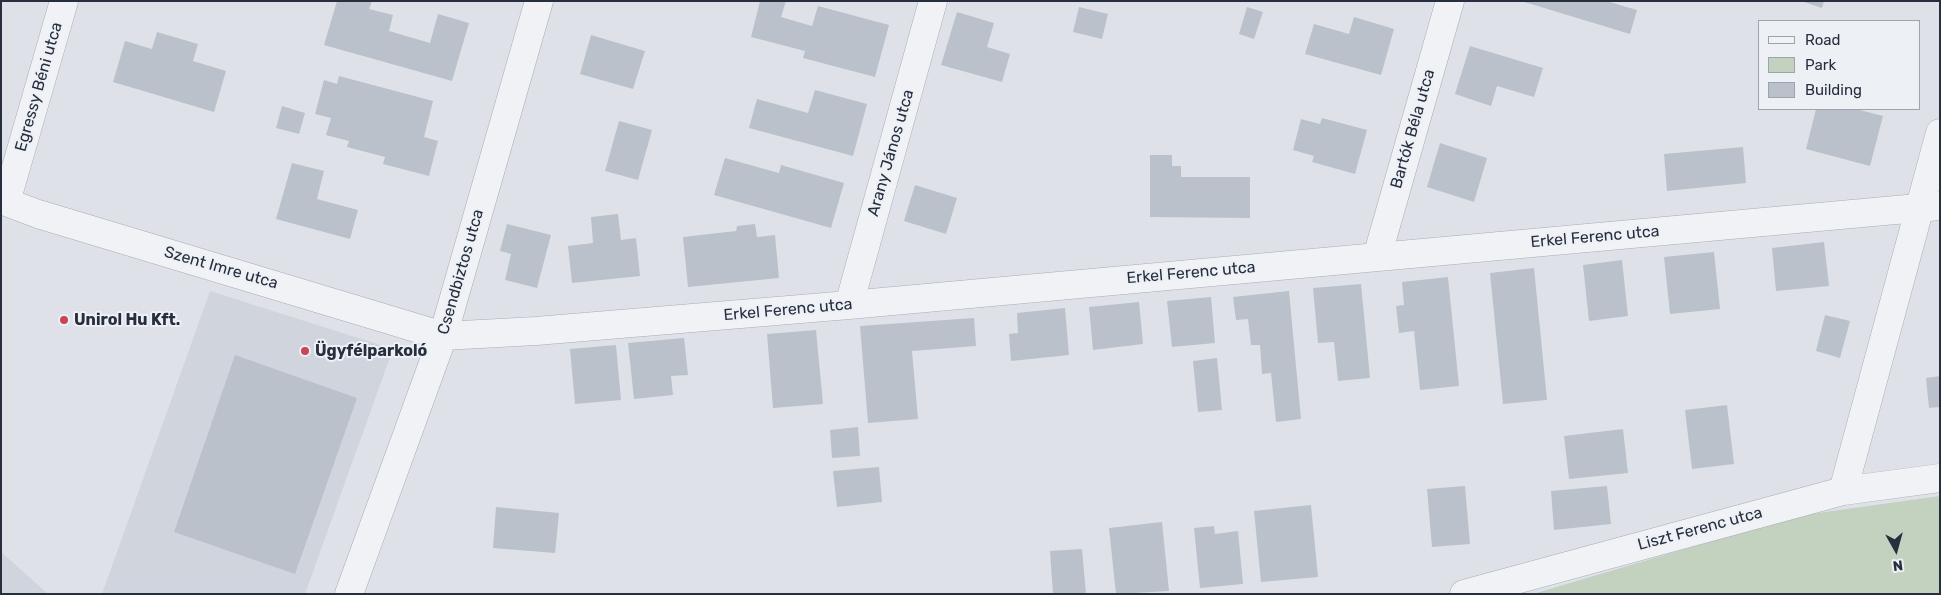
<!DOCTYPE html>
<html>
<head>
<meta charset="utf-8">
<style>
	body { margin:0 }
	#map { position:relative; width:1941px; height:595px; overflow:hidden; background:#dee2e8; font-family:Rubik,sans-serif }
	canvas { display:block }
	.frame { position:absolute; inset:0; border:2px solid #272f3e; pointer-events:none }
	.legend { position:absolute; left:1758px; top:20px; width:162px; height:90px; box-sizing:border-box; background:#edf0f5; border:1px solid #9ea3ac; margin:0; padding:6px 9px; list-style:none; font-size:15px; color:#272f3e }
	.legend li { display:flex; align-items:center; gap:10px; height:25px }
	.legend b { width:25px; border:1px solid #9ea3ac }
	.north { position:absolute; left:1871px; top:525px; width:50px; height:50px; -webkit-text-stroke:4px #edf0f5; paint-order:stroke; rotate:173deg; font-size:14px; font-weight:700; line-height:20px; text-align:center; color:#272f3e }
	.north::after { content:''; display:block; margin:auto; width:18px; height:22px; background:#272f3e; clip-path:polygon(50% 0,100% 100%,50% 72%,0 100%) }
</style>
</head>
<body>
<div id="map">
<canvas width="1941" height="595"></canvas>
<div class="frame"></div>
<ul class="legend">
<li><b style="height:6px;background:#f1f2f6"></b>Road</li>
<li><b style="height:14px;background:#c3d1bf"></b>Park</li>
<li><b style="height:14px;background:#bbc1ca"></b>Building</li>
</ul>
<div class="north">N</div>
</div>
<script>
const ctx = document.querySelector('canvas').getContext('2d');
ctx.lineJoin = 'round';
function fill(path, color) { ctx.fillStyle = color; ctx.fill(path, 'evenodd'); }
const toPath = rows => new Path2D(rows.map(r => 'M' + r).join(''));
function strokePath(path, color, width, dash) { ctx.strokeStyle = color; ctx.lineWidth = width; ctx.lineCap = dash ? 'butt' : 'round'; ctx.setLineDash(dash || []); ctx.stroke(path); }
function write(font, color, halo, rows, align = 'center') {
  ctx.font = font + ' Rubik,sans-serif'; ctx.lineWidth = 4; ctx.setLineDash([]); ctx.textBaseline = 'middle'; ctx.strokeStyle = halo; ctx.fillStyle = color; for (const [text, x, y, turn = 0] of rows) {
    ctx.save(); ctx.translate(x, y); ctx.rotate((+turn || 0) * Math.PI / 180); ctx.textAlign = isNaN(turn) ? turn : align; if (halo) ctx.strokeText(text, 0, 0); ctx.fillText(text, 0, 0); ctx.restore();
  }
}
fill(toPath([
	[210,291,393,349,305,594,102,594],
	[1,552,48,594,1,594]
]), '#d0d4dc');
fill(toPath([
	[1940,496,1940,594,1533,594,1796,516]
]), '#c3d1bf');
fill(toPath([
	[337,1,372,1,369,9,393,15,389,31,430,43,438,14,469,23,452,81,324,45],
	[760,1,786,1,781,17,812,26,818,6,889,25,875,77,803,58,805,51,751,37],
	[1521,1,1606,1,1637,10,1630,34],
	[1801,1,1824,1,1822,8],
	[1079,7,1108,14,1102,39,1073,32],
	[1247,7,1263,12,1254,39,1239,34],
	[957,12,994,23,987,47,1010,54,1002,82,941,65],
	[1354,17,1394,29,1381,75,1305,54,1314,24,1349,34],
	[157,32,198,44,193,61,226,71,214,112,113,82,125,41,152,49],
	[591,35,645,51,633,89,580,74],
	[1470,46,1543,68,1534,97,1497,86,1491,106,1455,94],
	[339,76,433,101,424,137,438,141,429,176,383,164,385,157,347,147,349,141,326,135,331,118,315,114,324,80,337,84],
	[815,90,867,104,853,156,749,128,757,99,808,113],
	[282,106,305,113,299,134,276,128],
	[1816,109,1856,109,1883,116,1870,166,1806,149],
	[1322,118,1367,130,1355,174,1312,162,1314,156,1293,150,1301,119,1320,124],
	[619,121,652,130,638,180,605,171],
	[1440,143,1487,158,1474,202,1427,187],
	[1743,147,1746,183,1667,191,1664,154],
	[1150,155,1172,155,1172,166,1181,166,1181,177,1250,177,1250,218,1150,217],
	[725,158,779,173,781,165,844,183,831,228,714,195],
	[292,163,324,171,317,199,358,210,350,239,276,219],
	[915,185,957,198,946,234,904,221],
	[618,214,621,240,636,238,640,276,572,283,568,246,593,243,591,217],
	[507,224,551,235,537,288,505,280,511,254,500,251],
	[755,224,757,237,775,235,779,278,688,287,683,237,736,231,737,226],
	[1824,242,1829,286,1776,291,1772,248],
	[1714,252,1720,309,1670,314,1664,257],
	[1622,260,1628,316,1589,321,1583,265],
	[1534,268,1547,400,1503,404,1490,273],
	[1448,277,1459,386,1420,390,1414,331,1399,333,1396,306,1404,305,1402,282],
	[1361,284,1370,378,1338,381,1334,342,1318,343,1313,288],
	[1289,291,1301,419,1276,422,1271,373,1262,374,1260,345,1251,345,1248,319,1236,320,1233,297],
	[1211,297,1215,343,1172,347,1167,301],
	[1139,302,1143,344,1093,350,1089,307],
	[1065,308,1069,355,1011,361,1009,334,1018,333,1017,313],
	[1825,315,1850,321,1840,358,1816,351],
	[974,318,976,346,912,351,918,419,868,423,860,326],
	[816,330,823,404,773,408,767,334],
	[684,338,688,375,671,376,673,395,634,399,628,343],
	[616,345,621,400,575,404,570,349],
	[235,355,357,398,295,574,174,532],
	[1217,358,1222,410,1198,412,1193,361],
	[1940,376,1940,407,1929,408,1926,378],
	[1727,405,1734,464,1692,469,1685,410],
	[858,427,860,456,832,458,830,430],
	[1623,429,1628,473,1569,479,1564,436],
	[879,467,882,502,837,507,833,471],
	[1465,486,1470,544,1432,547,1427,489],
	[1607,486,1611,524,1554,530,1551,491],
	[1311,505,1318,577,1261,582,1254,511],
	[496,507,559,513,555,553,493,548],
	[1162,522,1169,591,1116,594,1109,528],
	[1214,526,1215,534,1238,531,1243,584,1200,588,1194,528],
	[1082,549,1086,594,1053,594,1050,551]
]), '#bbc1ca');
const street = toPath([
	[1,198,6,202,38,214,443,336,536,331,849,305,1940,206],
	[6,202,64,1],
	[1377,257,1450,1],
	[849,305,933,1],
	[1843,491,1940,133],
	[349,594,443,336,539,1],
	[1464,594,1843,491,1940,478]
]);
strokePath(street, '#a7acb5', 29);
strokePath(street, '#f1f2f6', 28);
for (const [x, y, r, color] of [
	[64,320,5,"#cd4354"],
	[305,351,5,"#cd4354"]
]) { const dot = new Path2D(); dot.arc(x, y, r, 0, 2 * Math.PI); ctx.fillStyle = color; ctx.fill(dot); strokePath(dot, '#edf0f5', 2); }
write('16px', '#272f3e', '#edf0f5', [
	["Egressy Béni utca",39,87,-74],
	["Bartók Béla utca",1413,129,-74],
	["Arany János utca",891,153,-74],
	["Erkel Ferenc utca",1595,237,-5],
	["Szent Imre utca",221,268,16],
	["Csendbiztos utca",461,272,-74],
	["Erkel Ferenc utca",1191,273,-5],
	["Erkel Ferenc utca",788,310,-5],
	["Liszt Ferenc utca",1700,529,-15]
]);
write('bold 16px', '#272f3e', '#edf0f5', [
	["Unirol Hu Kft.",74,320],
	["Ügyfélparkoló",315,351]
], 'left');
</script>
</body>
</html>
